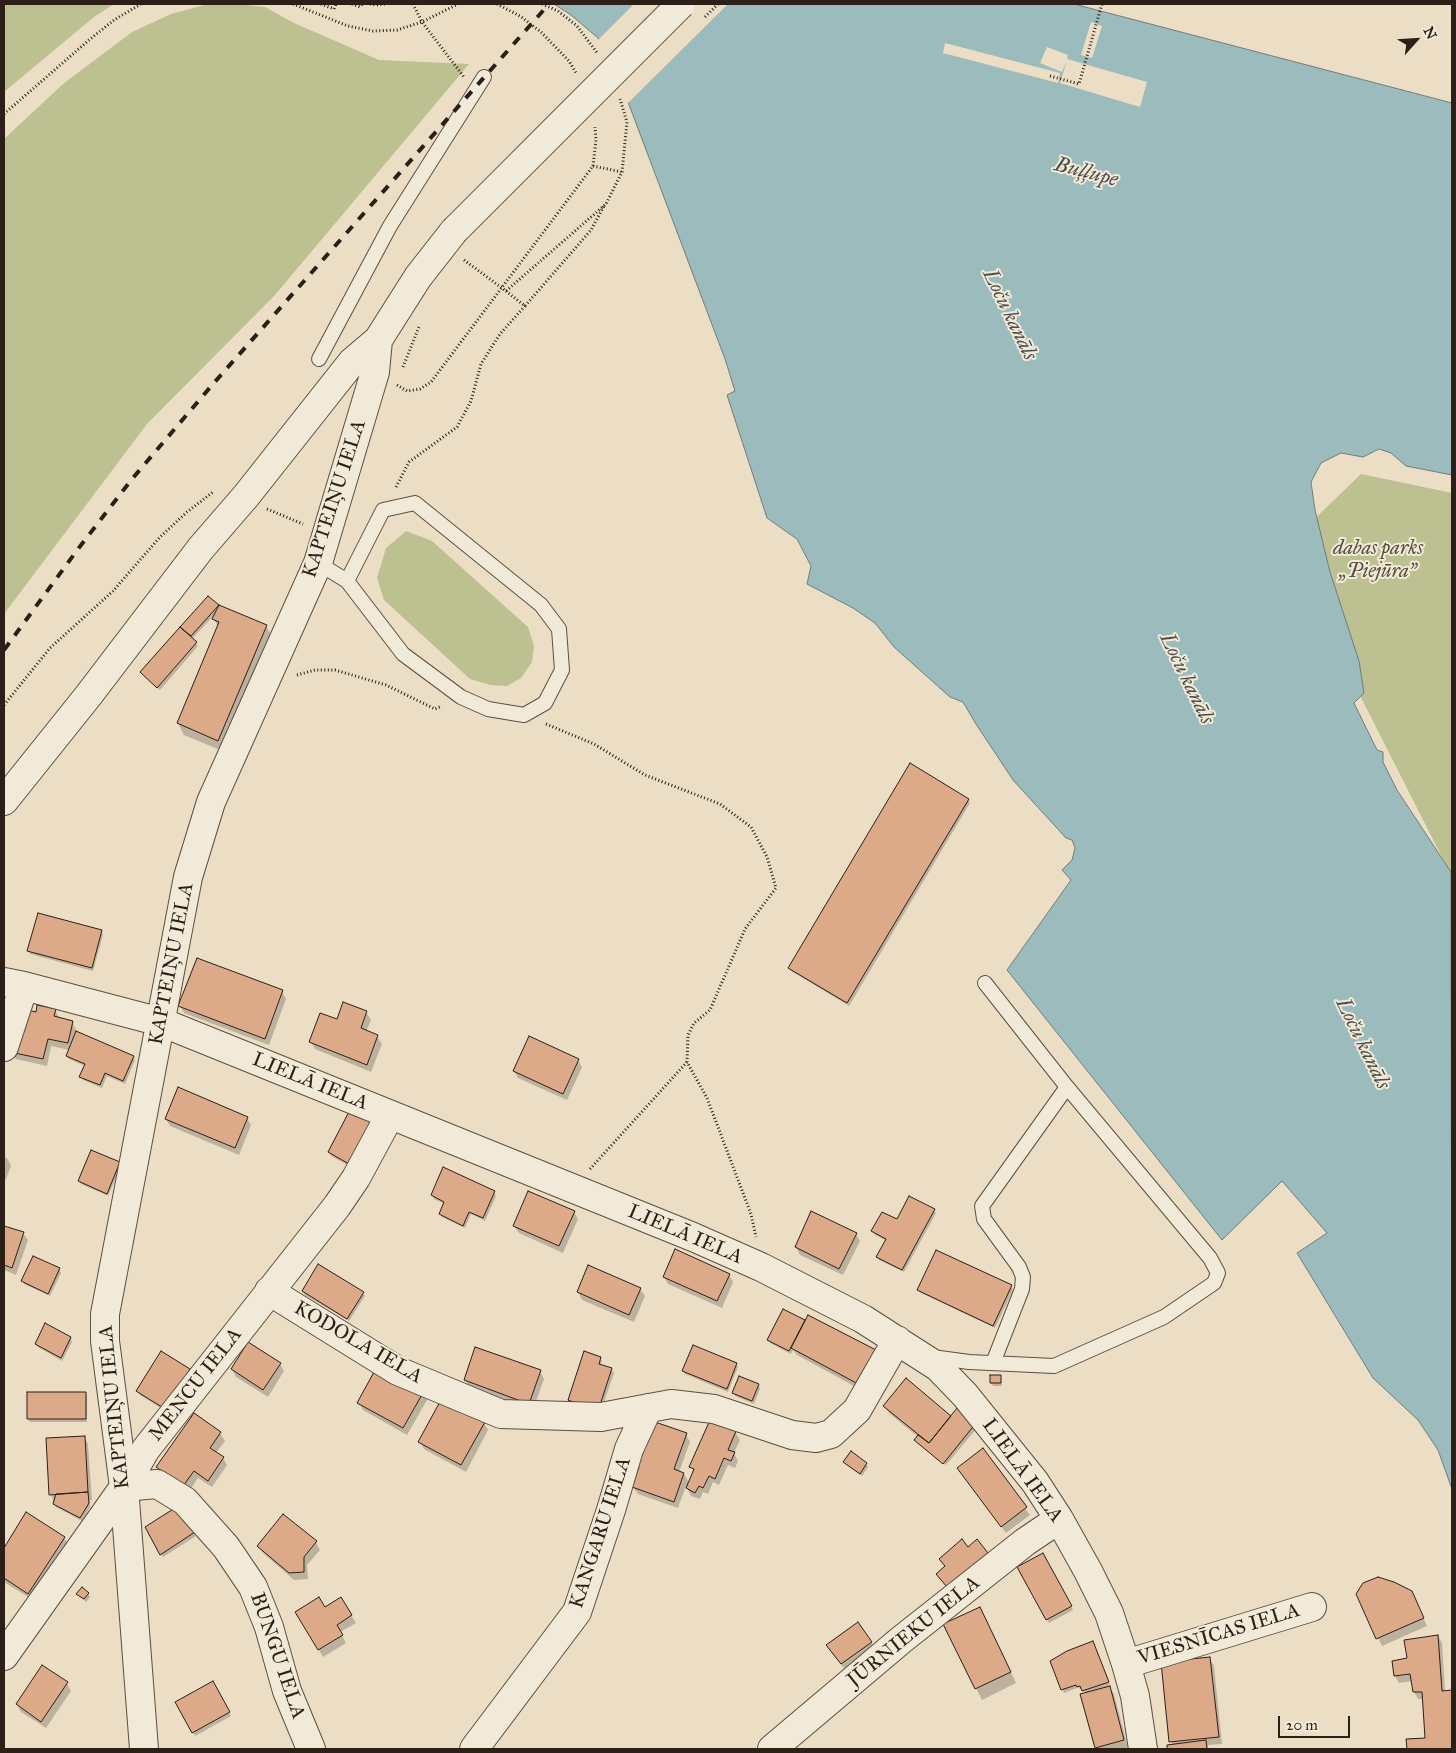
<!DOCTYPE html>
<html>
<head>
<meta charset="utf-8">
<style>
	body { margin:0 }
	#map { position:relative; width:1456px; height:1753px; overflow:hidden; background:#ebdec5; font-family:"IM FELL Great Primer",serif }
	canvas { display:block }
	.frame { position:absolute; inset:0; border:5px solid #2c1f17; pointer-events:none }
	.north { position:absolute; left:1391px; top:15px; width:50px; height:50px; -webkit-text-stroke:4px #f2ead9; paint-order:stroke; rotate:64deg; font-size:14px; font-weight:700; line-height:20px; text-align:center; color:#2c1f17 }
	.north::after { content:''; display:block; margin:auto; width:18px; height:22px; background:#2c1f17; clip-path:polygon(50% 0,100% 100%,50% 72%,0 100%) }
	.scale { position:absolute; left:1278px; top:1716px; width:72px; height:22px; box-sizing:border-box; border:2px solid #2c1f17; border-top:0; padding-left:6px; font-size:15px; line-height:18px; white-space:nowrap; color:#2c1f17; -webkit-text-stroke:4px #f2ead9; paint-order:stroke }
</style>
</head>
<body>
<div id="map">
<canvas width="1456" height="1753"></canvas>
<div class="frame"></div>
<div class="north">N</div>
<div class="scale">20 m</div>
</div>
<script>
const ctx = document.querySelector('canvas').getContext('2d');
ctx.lineJoin = 'round';
function fill(path, color) { ctx.fillStyle = color; ctx.fill(path, 'evenodd'); }
const toPath = rows => new Path2D(rows.map(r => 'M' + r).join(''));
function strokePath(path, color, width, dash) { ctx.strokeStyle = color; ctx.lineWidth = width; ctx.lineCap = dash ? 'butt' : 'round'; ctx.setLineDash(dash || []); ctx.stroke(path); }
function write(font, color, halo, rows, align = 'center') {
  ctx.font = font + ' "IM FELL Great Primer",serif'; ctx.lineWidth = 4; ctx.setLineDash([]); ctx.textBaseline = 'middle'; ctx.strokeStyle = halo; ctx.fillStyle = color; for (const [text, x, y, turn = 0] of rows) {
    ctx.save(); ctx.translate(x, y); ctx.rotate((+turn || 0) * Math.PI / 180); ctx.textAlign = isNaN(turn) ? turn : align; if (halo) ctx.strokeText(text, 0, 0); ctx.fillText(text, 0, 0); ctx.restore();
  }
}
fill(toPath([
	[4,4,114,4,94,17,4,92],
	[208,4,236,4,265,7,294,23,379,60,469,64,275,295,147,424,4,614,4,139,63,84,132,32,171,14],
	[1361,474,1452,493,1452,877,1307,591,1301,532],
	[406,531,432,541,528,627,534,646,532,662,521,678,507,686,490,685,470,679,384,600,377,578,386,548]
]), '#bdc090');
const water = toPath([
	[554,4,1074,4,1452,103,1452,475,1406,466,1391,453,1379,449,1363,457,1341,453,1321,463,1311,482,1315,510,1330,572,1359,661,1364,693,1354,703,1377,750,1383,752,1383,762,1397,790,1451,872,1452,1489,1438,1450,1418,1420,1373,1378,1297,1253,1327,1233,1282,1181,1222,1240,1007,970,1071,880,1062,870,1072,860,1075,848,1072,840,1066,838,1013,780,976,724,963,702,950,697,894,647,875,623,853,608,807,584,811,566,797,539,767,518,727,395,735,391,725,359,625,94,598,38,571,15,554,4]
]);
fill(water, '#9bbbbd');
strokePath(water, '#6f7d7b', 1);
fill(toPath([
	[634,4,728,4,626,105,597,41],
	[1091,22,1102,26,1092,58,1081,55],
	[945,43,1060,73,1058,83,943,53],
	[1047,47,1068,55,1067,59,1147,82,1140,107,1060,83,1067,60,1062,72,1040,63]
]), '#ebdec5');
fill(toPath([
	[208,597,220,608,266,626,273,638,225,752,184,735,178,723,218,627,214,619,216,613,192,639,198,646,160,690,141,673],
	[968,800,970,803,849,1006,791,971,790,968],
	[101,931,103,935,93,971,30,954,29,951],
	[282,991,286,999,269,1045,184,1013,180,1006],
	[55,1010,59,1018,72,1022,76,1030,76,1032,133,1057,135,1060,125,1084,107,1076,102,1088,83,1080,81,1076,85,1066,69,1059,67,1056,70,1050,51,1046,47,1066,16,1059,11,1052,37,1013],
	[366,1012,371,1020,366,1032,377,1036,382,1044,371,1072,315,1049,311,1042,338,1021],
	[578,1060,582,1067,567,1100,518,1078,514,1071],
	[369,1116,351,1167,331,1156,329,1152],
	[247,1118,251,1125,239,1155,170,1126,166,1119],
	[4,1157,7,1158,11,1166,4,1184],
	[119,1163,121,1166,108,1196,81,1184,79,1181],
	[494,1192,496,1196,485,1221,471,1214,465,1228,442,1217,440,1214,445,1204,434,1199,432,1195],
	[934,1210,936,1213,904,1272,879,1260,877,1257,887,1241,875,1235,873,1231,897,1220],
	[574,1212,578,1219,563,1253,519,1233,514,1226],
	[4,1227,23,1233,28,1240,16,1275,4,1270],
	[856,1234,860,1241,843,1275,800,1255,796,1247],
	[936,1251,1011,1286,1013,1290,995,1328,921,1293,919,1290],
	[59,1269,61,1273,50,1296,24,1284,23,1281],
	[729,1275,733,1282,722,1308,668,1284,664,1277],
	[640,1289,645,1296,634,1322,582,1300,578,1292],
	[303,1291,363,1293,365,1296,349,1321,305,1295],
	[804,1321,805,1324,865,1392,797,1355,793,1350,791,1354,770,1343,768,1340],
	[46,1325,71,1338,72,1342,62,1361,38,1347,36,1344],
	[161,1353,190,1370,191,1373,167,1412,140,1395,138,1391],
	[600,1358,602,1361,600,1366,612,1370,614,1373,602,1408,571,1403,569,1400],
	[280,1364,284,1371,268,1397,236,1377,232,1369],
	[736,1364,738,1367,728,1392,685,1374,683,1371],
	[540,1371,544,1379,533,1410,469,1387,465,1380],
	[1000,1376,1002,1386,993,1386,991,1383],
	[740,1378,759,1385,760,1389,754,1404,735,1396,733,1392],
	[423,1392,427,1400,407,1435,363,1410,359,1403],
	[86,1394,87,1397,87,1422,30,1422,28,1419],
	[885,1406,950,1417,977,1428,946,1465,916,1440,918,1437,889,1413],
	[194,1415,220,1433,225,1441,216,1453,223,1458,227,1465,212,1487,198,1478,188,1493,162,1475,158,1467],
	[484,1423,488,1430,466,1472,424,1449,420,1442],
	[735,1432,740,1440,734,1453,738,1461,735,1468,728,1465,719,1485,713,1482,708,1494,703,1492,700,1499,691,1496,686,1486,678,1508,638,1494,633,1487,639,1472,634,1465,686,1435,690,1442,679,1472,684,1474,689,1483,694,1472,691,1467],
	[84,1437,88,1444,92,1500,90,1500,90,1507,82,1521,56,1507,51,1495],
	[983,1450,1030,1515,1006,1533,958,1468],
	[845,1462,866,1464,868,1467,862,1476,847,1465],
	[177,1508,196,1536,163,1557,147,1527],
	[27,1514,64,1537,68,1545,33,1600,4,1582,4,1550],
	[316,1542,320,1550,307,1565,308,1579,294,1580,263,1553,258,1546],
	[1043,1555,1073,1610,1049,1623,1019,1568],
	[88,1593,90,1597,86,1602,78,1594],
	[1357,1594,1415,1600,1427,1626,1382,1646],
	[341,1599,356,1623,340,1632,346,1643,323,1657,296,1612,325,1608],
	[986,1620,1016,1683,982,1700,976,1688],
	[1438,1636,1442,1643,1445,1692,1452,1691,1452,1749,1408,1749,1408,1740,1426,1739,1423,1699,1418,1699,1414,1692,1412,1681,1399,1683,1395,1676,1408,1659],
	[871,1642,875,1649,846,1671,832,1652],
	[1094,1646,1110,1685,1108,1685,1114,1694,1128,1748,1121,1749,1097,1749,1086,1693,1083,1688,1080,1689,1079,1687,1064,1693,1051,1662],
	[1210,1659,1214,1666,1222,1744,1208,1745,1208,1749,1168,1749,1168,1746,1173,1745,1171,1741],
	[67,1683,71,1691,46,1728,21,1712,17,1705],
	[213,1683,231,1716,195,1736,177,1703]
]), '#0003');
const building = toPath([
	[208,596,219,605,191,636,180,627,208,596],
	[219,605,267,625,218,741,177,723,219,622,212,619,219,605],
	[180,627,197,642,157,688,140,672,180,627],
	[910,763,969,799,847,1003,788,968,910,763],
	[38,913,102,930,92,968,27,951,38,913],
	[197,958,283,990,265,1039,178,1006,197,958],
	[343,1002,367,1011,361,1028,378,1035,367,1065,309,1042,320,1013,337,1019,343,1002],
	[37,1005,56,1009,54,1016,73,1021,68,1043,48,1039,43,1059,10,1052,21,1008,36,1012,37,1005],
	[76,1031,134,1056,123,1081,105,1073,100,1085,79,1077,85,1064,66,1056,76,1031],
	[529,1036,579,1059,563,1094,513,1071,529,1036],
	[178,1087,248,1117,235,1148,165,1119,178,1087],
	[352,1106,370,1116,374,1130,349,1164,328,1152,352,1106],
	[91,1150,120,1162,107,1194,78,1181,91,1150],
	[443,1167,495,1191,483,1218,469,1212,463,1226,439,1214,444,1202,431,1195,443,1167],
	[528,1191,575,1211,559,1246,513,1226,528,1191],
	[909,1196,935,1209,902,1270,876,1257,886,1239,871,1231,882,1212,897,1219,909,1196],
	[811,1211,857,1233,839,1269,795,1247,811,1211],
	[4,1226,24,1232,12,1268,4,1265,4,1226],
	[675,1249,730,1274,717,1301,663,1277,675,1249],
	[936,1250,1012,1285,993,1326,917,1290,936,1250],
	[33,1256,60,1268,48,1294,21,1281,33,1256],
	[318,1264,364,1292,347,1319,302,1291,318,1264],
	[588,1265,641,1288,629,1315,577,1292,588,1265],
	[783,1309,805,1320,789,1351,767,1340,783,1309],
	[808,1315,878,1351,860,1385,791,1348,808,1315],
	[45,1323,71,1337,61,1358,35,1344,45,1323],
	[248,1342,281,1363,263,1390,231,1369,248,1342],
	[693,1345,737,1363,727,1389,682,1371,693,1345],
	[475,1347,541,1370,529,1404,464,1380,475,1347],
	[161,1351,190,1369,165,1409,136,1391,161,1351],
	[584,1351,601,1357,599,1364,612,1368,600,1405,584,1406,568,1400,584,1351],
	[374,1372,424,1391,403,1428,357,1403,374,1372],
	[990,1375,1001,1375,1001,1383,990,1383,990,1375],
	[739,1376,759,1384,752,1401,732,1393,739,1376],
	[906,1378,951,1416,929,1443,883,1406,906,1378],
	[27,1392,86,1392,86,1419,27,1419,27,1392],
	[442,1398,485,1422,461,1465,418,1442,442,1398],
	[957,1408,976,1423,943,1464,914,1440,918,1435,929,1443,957,1408],
	[194,1413,221,1432,210,1448,224,1457,208,1481,194,1471,183,1486,156,1467,194,1413],
	[710,1420,736,1431,728,1450,735,1452,731,1461,724,1458,715,1479,709,1476,703,1488,699,1486,695,1493,686,1488,694,1469,689,1467,710,1420],
	[655,1422,687,1433,674,1469,684,1473,674,1502,632,1487,639,1467,633,1465,655,1422],
	[85,1436,88,1492,49,1495,46,1438,85,1436],
	[983,1448,1027,1507,1001,1527,957,1468,983,1448],
	[851,1451,867,1463,860,1474,843,1462,851,1451],
	[88,1492,89,1503,80,1518,53,1504,56,1494,88,1492],
	[178,1506,195,1532,160,1555,145,1527,178,1506],
	[26,1512,65,1537,28,1594,4,1578,4,1548,26,1512],
	[283,1514,317,1541,304,1557,304,1572,289,1573,257,1546,283,1514],
	[962,1539,968,1547,977,1539,988,1553,947,1587,936,1574,945,1566,939,1559,962,1539],
	[1043,1553,1072,1606,1046,1620,1017,1567,1043,1553],
	[1378,1577,1394,1582,1412,1591,1424,1618,1376,1639,1356,1594,1363,1583,1378,1577],
	[82,1587,89,1593,84,1599,76,1594,82,1587],
	[319,1597,325,1607,341,1597,352,1615,337,1625,343,1635,318,1650,295,1612,319,1597],
	[980,1607,1011,1672,975,1689,943,1624,980,1607],
	[858,1622,872,1642,841,1664,826,1645,858,1622],
	[1438,1635,1442,1691,1452,1690,1452,1749,1407,1749,1406,1739,1425,1738,1422,1692,1413,1692,1410,1674,1394,1676,1392,1661,1407,1658,1404,1640,1438,1635],
	[1093,1641,1109,1682,1082,1691,1080,1686,1077,1687,1076,1685,1061,1690,1050,1661,1067,1651,1093,1641],
	[1210,1657,1219,1737,1169,1742,1161,1662,1210,1657],
	[42,1665,68,1682,41,1722,16,1704,42,1665],
	[213,1681,230,1712,192,1733,175,1702,213,1681],
	[1110,1686,1124,1740,1095,1748,1080,1694,1110,1686],
	[1206,1740,1207,1749,1167,1749,1167,1745,1206,1740]
]);
fill(building, '#dca989');
strokePath(building, '#2c1f17', 1);
const service = toPath([
	[319,359,390,226,484,77],
	[318,563,347,581,383,510,415,503,541,605,559,629,562,670,545,703,524,715,488,709,461,697,403,654,347,581],
	[932,1357,969,1362,1054,1366,1164,1317,1214,1283,1218,1273,1210,1258,1067,1087,985,983],
	[993,1363,1022,1289,1023,1277,1019,1267,984,1219,982,1206,1067,1087]
]);
const minor = toPath([
	[4,982,24,986,161,1022,693,1237,761,1267,863,1319,938,1367,965,1395,1035,1482,1059,1519,1088,1571,1109,1613,1126,1664,1135,1696,1143,1749],
	[4,1047,24,986],
	[269,1291,398,1371,501,1414,601,1417,671,1404,714,1409,792,1435,816,1438,831,1434,857,1410,897,1340],
	[124,1487,157,1484,185,1501,226,1547,253,1587,269,1627,287,1691,311,1749],
	[4,1656,124,1487,146,1449,337,1206,356,1178,390,1115],
	[1126,1664,1312,1607],
	[474,1749,577,1612,611,1510,629,1449,648,1408],
	[772,1749,901,1640,1025,1542,1059,1519]
]);
const tertiary = toPath([
	[4,801,88,696,201,548,246,496,352,362,378,340],
	[144,1749,124,1487,105,1341,105,1314,188,877,211,802,318,563,375,372,378,340,418,277,454,231]
]);
strokePath(service, '#5c4f42', 16);
strokePath(minor, '#5c4f42', 30);
strokePath(tertiary, '#5c4f42', 30);
strokePath(toPath([
	[293,4,348,26,373,31,397,30,422,22,458,4],
	[321,4,334,9,336,4],
	[352,4,360,7,362,4],
	[370,4,376,5,385,4],
	[413,4,422,22,464,77],
	[497,4,520,16,541,32,569,61,576,73],
	[542,4,558,11,577,26,598,54],
	[1050,76,1079,84,1102,4],
	[4,114,89,40,114,20,141,4],
	[593,166,622,172],
	[464,260,506,291,606,204,622,172,627,122,620,99],
	[506,291,525,306,591,230,604,206],
	[403,367,419,327],
	[397,385,407,391,420,389,431,382,593,166,596,140,595,127],
	[396,487,409,462,457,427,471,401,481,364,500,334,525,306],
	[267,509,303,524],
	[297,675,315,670,335,670,386,685,435,709,442,706],
	[4,705,50,648,113,591,160,537,187,512,213,492],
	[546,724,594,744,645,775,720,804,751,827,767,857,776,888,745,929,710,1010,694,1023,688,1035,687,1062,707,1098,751,1214,756,1237],
	[590,1169,687,1062]
]), '#2c1f17', 3, [1, 2.5]);
strokePath(service, '#f2ead9', 14);
strokePath(minor, '#f2ead9', 28);
strokePath(tertiary, '#f2ead9', 28);
strokePath(toPath([
	[4,650,78,549,132,479,213,384,549,4]
]), '#2c1f17', 4, [9, 9]);
const tertiaryBridge = toPath([
	[454,231,681,4]
]);
strokePath(tertiaryBridge, '#5c4f42', 30, []);
strokePath(toPath([
	[705,17,718,4]
]), '#2c1f17', 3, [1, 2.5]);
strokePath(tertiaryBridge, '#f2ead9', 28);
write('20px', '#2c1f17', '#f2ead9', [
	["KAPTEIŅU IELA",335,499,-72],
	["KAPTEIŅU IELA",172,964,-79],
	["LIELĀ IELA",310,1082,22],
	["LIELĀ IELA",685,1235,23],
	["KODOLA IELA",358,1343,30],
	["MENCU IELA",196,1385,-52],
	["KAPTEIŅU IELA",115,1407,-96],
	["LIELĀ IELA",1022,1471,54],
	["KANGARU IELA",601,1533,-72],
	["JŪRNIEKU IELA",914,1632,-39],
	["VIESNĪCAS IELA",1219,1635,-17],
	["BUNGU IELA",277,1656,71]
]);
write('italic 20px', '#584f3b', '#f2ead9', [
	["dabas parks",1378,549],
	["„Piejūra”",1378,572]
]);
write('italic 21px', '#4d4e49', '#f2ead9', [
	["Buļļupe",1086,173,15],
	["Loču kanāls",1009,315,64],
	["Loču kanāls",1186,679,64],
	["Loču kanāls",1362,1044,64]
]);
</script>
</body>
</html>
